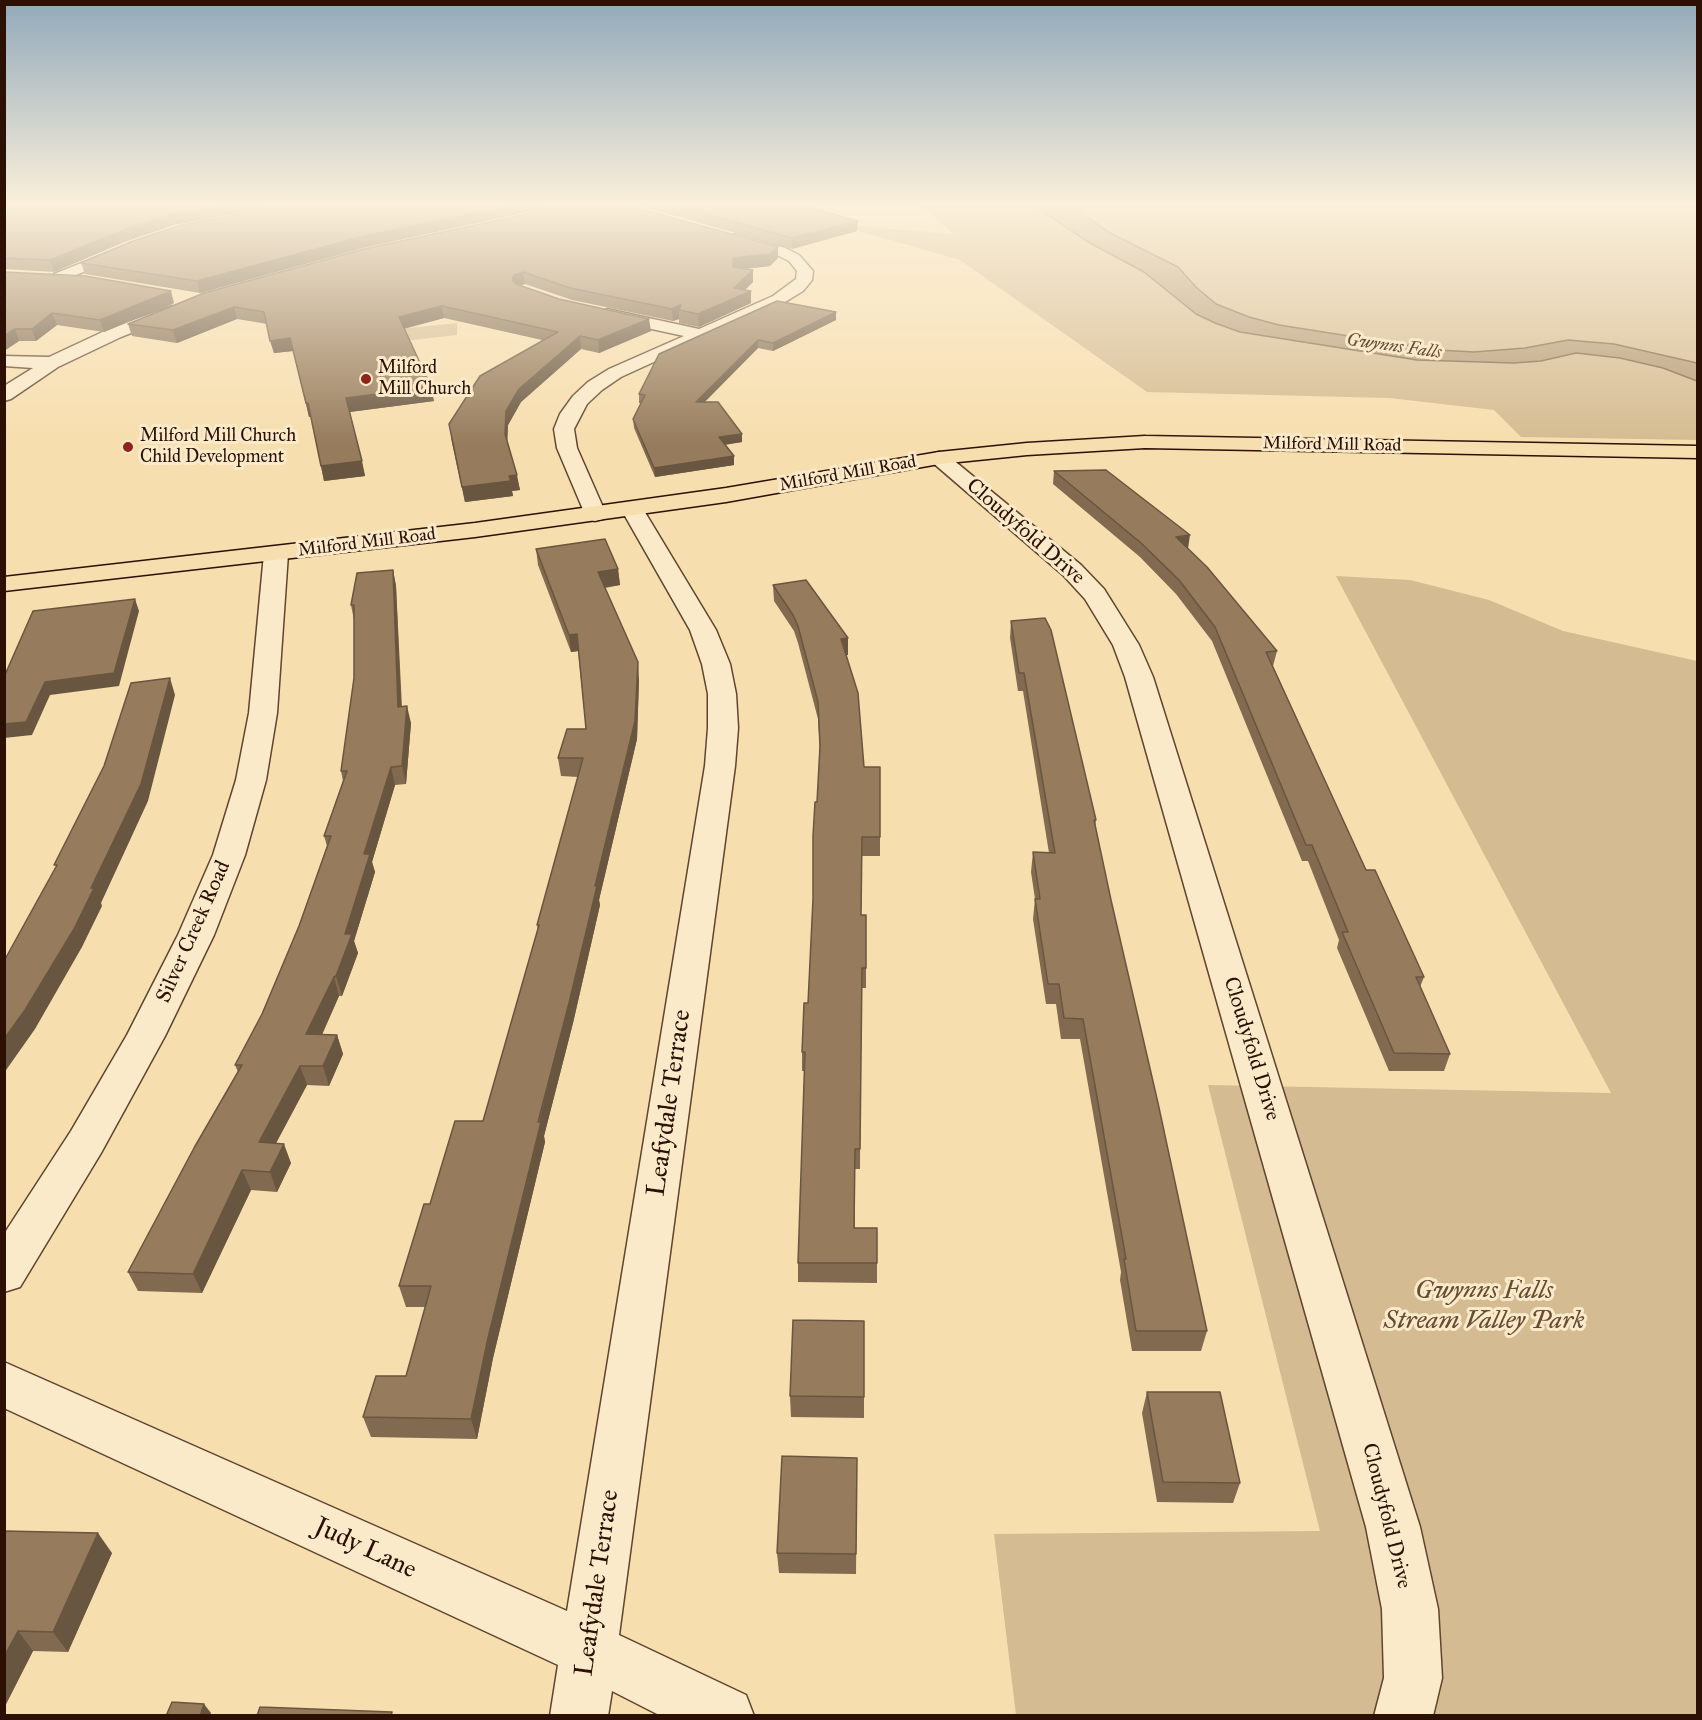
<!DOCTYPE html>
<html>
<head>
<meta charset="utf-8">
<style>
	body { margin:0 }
	#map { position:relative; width:1702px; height:1720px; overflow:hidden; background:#f7deae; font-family:"IM FELL Great Primer",serif }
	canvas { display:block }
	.frame { position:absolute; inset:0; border:6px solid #2c1003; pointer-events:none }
</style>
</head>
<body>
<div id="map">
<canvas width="1702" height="1720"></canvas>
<div class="frame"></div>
</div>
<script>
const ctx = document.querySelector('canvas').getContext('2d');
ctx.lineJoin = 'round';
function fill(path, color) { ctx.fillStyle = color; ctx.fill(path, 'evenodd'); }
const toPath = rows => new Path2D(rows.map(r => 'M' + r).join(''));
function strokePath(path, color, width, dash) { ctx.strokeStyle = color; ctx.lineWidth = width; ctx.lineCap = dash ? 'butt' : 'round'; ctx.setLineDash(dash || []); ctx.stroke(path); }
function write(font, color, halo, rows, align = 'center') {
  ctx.font = font + ' "IM FELL Great Primer",serif'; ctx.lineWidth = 6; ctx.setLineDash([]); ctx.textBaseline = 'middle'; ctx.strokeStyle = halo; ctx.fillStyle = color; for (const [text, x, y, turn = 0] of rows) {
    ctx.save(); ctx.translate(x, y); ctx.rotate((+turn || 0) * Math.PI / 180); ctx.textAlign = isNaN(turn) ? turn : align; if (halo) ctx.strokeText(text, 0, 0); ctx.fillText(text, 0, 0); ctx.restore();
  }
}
fill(toPath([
	[914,205,1697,205,1697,440,1521,437,1494,410,1389,398,1147,392,960,260,834,224,953,234,930,213],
	[457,323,457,335,376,344,362,333],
	[1336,576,1410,580,1489,600,1563,631,1697,661,1697,1715,1016,1715,994,1534,1320,1531,1208,1085,1611,1093]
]), '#d4bb91');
const water = toPath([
	[1033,205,1070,205,1110,233,1178,267,1196,287,1216,304,1249,317,1279,325,1438,350,1474,352,1525,348,1568,340,1614,344,1697,363,1697,381,1663,368,1620,358,1576,353,1541,361,1514,363,1417,360,1240,332,1215,323,1196,314,1144,272,1088,242,1033,205]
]);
fill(water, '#b29874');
strokePath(water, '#7c6247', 1.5);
const minor = toPath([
	[735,234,785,248,799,255,813,271,812,280,803,291,785,302,621,377,602,390,587,404,574,429,577,448,606,514,603,519,595,521,587,519,557,448,554,429,560,414,573,396,588,382,609,369,684,336,601,318,599,314,607,309,699,329,773,296,796,279,797,271,789,261,775,254,730,241,728,238,735,234],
	[124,246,131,250,129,253,64,280,59,282,51,277,54,274,124,246],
	[172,306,180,311,178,314,121,337,58,367,11,399,4,401,4,386,33,368,4,366,4,356,49,357,109,329,172,306],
	[939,452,946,454,1081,565,1104,589,1139,645,1153,677,1420,1527,1438,1609,1442,1678,1433,1716,1374,1716,1384,1678,1382,1609,1366,1527,1125,677,1113,645,1085,599,1063,575,932,462,929,458,932,454,939,452],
	[632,502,640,504,643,509,716,630,730,664,736,694,738,728,735,766,619,1635,746,1695,754,1716,661,1716,612,1691,608,1716,550,1716,558,1665,4,1408,4,1362,567,1611,705,766,708,728,708,694,702,664,690,630,621,509,624,504,632,502],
	[276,547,284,549,288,554,277,713,266,780,245,855,214,935,165,1036,101,1153,20,1287,4,1292,4,1234,71,1131,127,1035,178,935,213,855,236,780,249,713,264,554,268,549,276,547]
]);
const major = toPath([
	[1145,436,1698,446,1698,458,1145,448,1027,455,939,464,726,502,475,537,4,591,4,577,475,523,726,488,939,452,1027,443,1145,436]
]);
strokePath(minor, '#5f442e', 3);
strokePath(major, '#2c1003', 3);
fill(minor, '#faeaca');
fill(major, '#f7deae');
fill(toPath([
	[4,205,174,225,124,242,54,272,4,269],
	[568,205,778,247,778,258,770,266,743,269,753,270,753,282,745,290,751,303,699,327,679,323,679,319,673,321,572,300,525,284,520,286,651,331,599,353,581,349,521,402,508,425,507,442,520,490,512,491,513,496,465,502,451,438,542,340,444,318,404,329,434,401,350,412,365,476,324,481,311,417,309,417,293,351,274,353,267,324,237,319,177,343,132,336,128,324],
	[637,205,801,205,858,221,857,231,792,249],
	[363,248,200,293,85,274,81,263],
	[4,272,174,303,104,332,57,325,36,341,19,341,4,351],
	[836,312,836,320,773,351,758,348,704,402,742,434,742,442,725,445,734,456,734,465,655,477,634,428,633,419,641,403,639,403,639,394,659,354],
	[1054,471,1188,549,1277,651,1273,666,1366,870,1424,977,1420,987,1450,1054,1444,1071,1389,1071,1337,948,1339,940,1308,861,1302,861,1212,641,1176,594,1140,557,1053,484],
	[536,549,618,569,620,585,605,588,639,680,637,739,599,900,600,905,573,1023,544,1136,545,1142,493,1358,477,1439,371,1437,363,1417,406,1376,426,1307,406,1307,399,1286,430,1204,483,1121,538,930,537,925,578,777,561,776,558,758,586,729,578,651,571,652,538,565],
	[393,570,396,586,402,707,411,723,406,784,395,785,372,862,375,872,354,941,358,953,342,996,339,996,322,1035,337,1035,343,1054,329,1086,307,1085,276,1143,291,1163,277,1192,251,1190,202,1293,138,1291,128,1272,238,1072,235,1065,262,1014,299,926,327,846,324,836,343,781,341,771,354,678,354,620,351,605],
	[773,585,848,655,846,655,864,767,880,767,880,856,862,856,861,915,866,915,866,988,861,988,860,1169,855,1169,855,1228,877,1228,877,1283,798,1282,798,1263,805,1071,802,1071,802,1052,808,1003,820,752,818,719,798,643,794,631,774,601],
	[1011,621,1096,820,1095,827,1111,900,1207,1331,1201,1351,1132,1351,1120,1280,1121,1272,1080,1039,1061,1039,1056,1004,1046,1004,1033,919,1035,899,1031,872,1033,852,1049,853,1023,691,1018,691,1010,638],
	[864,1321,864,1418,791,1417,790,1396],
	[1147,1392,1240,1483,1233,1503,1157,1502,1142,1413],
	[857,1458,856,1574,779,1573,777,1553],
	[4,1531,112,1553,68,1652,33,1651,4,1708]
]), '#816a4f');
fill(toPath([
	[224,205,282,205,174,225,124,242,54,272,50,260,121,231,171,214],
	[511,205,560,205,363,248,200,293,197,281,360,237],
	[858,221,857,231,792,249,792,238],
	[778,247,778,258,770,266,734,270,734,279,733,258],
	[753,270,753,282,737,297,751,291,751,303,699,327,698,314,734,288],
	[523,272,525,284,516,287,512,280,514,275],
	[171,291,174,303,104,332,100,320],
	[681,305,679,310,679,319,673,321,672,309],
	[442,306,444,318,401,329,399,317],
	[234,307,237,319,177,343,173,330],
	[836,312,836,320,773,351,773,343],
	[52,313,57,325,36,341,32,329],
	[649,319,651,331,599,353,598,340],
	[15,329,19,341,4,351,4,336],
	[580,336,581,349,521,402,508,425,507,448,505,434,506,411,519,389],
	[290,338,293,351,274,353,270,341],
	[758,340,758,348,696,411,696,402],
	[431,387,434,401,349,412,346,398],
	[306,403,308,403,312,417,309,417],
	[742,434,742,442,720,445,719,437],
	[734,456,734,465,655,477,654,468],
	[362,461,365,476,324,481,321,466],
	[517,475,520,490,512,491,513,496,465,502,462,487,509,476],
	[1190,535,1188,549,1174,551,1176,537],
	[618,569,620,585,600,588,598,572],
	[393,570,396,586,402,724,398,707],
	[135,599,139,611,119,686,50,695,32,735,4,738,4,724,45,682],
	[577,634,579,651,571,652,569,635],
	[848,638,848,655,841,656,841,639],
	[638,662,639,680,637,739,599,900,600,905,573,1023,544,1136,545,1142,493,1358,477,1439,471,1419,488,1338,595,886],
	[170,678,175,695,148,801,101,903,102,906,82,947,35,1029,4,1073,4,1039,91,888],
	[407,706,411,723,406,784,402,766],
	[391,767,395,785,372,862,375,872,354,941,358,953,342,996,336,976,345,934,364,854],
	[334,977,339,996,313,1054,306,1034],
	[337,1035,343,1054,329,1086,323,1066],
	[300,1066,307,1085,266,1162,259,1142],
	[284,1144,291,1163,277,1192,270,1172],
	[242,1170,251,1190,202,1293,193,1274],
	[98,1533,112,1553,68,1652,53,1632],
	[18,1631,33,1651,4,1708,4,1657],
	[204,1704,211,1713,210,1716,200,1716]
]), '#695640');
const building = toPath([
	[4,205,224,205,171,214,121,231,50,260,4,258,4,205],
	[290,205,511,205,360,237,197,281,81,263,133,241,181,225,290,205],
	[568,205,627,205,778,247,770,254,733,258,733,267,753,270,734,288,751,291,698,314,679,310,681,305,672,309,570,288,523,272,514,275,512,280,516,284,559,299,649,319,598,340,580,336,519,389,506,411,505,434,517,475,509,476,511,481,462,487,449,424,480,376,558,332,442,306,399,317,431,387,346,398,362,461,321,466,308,403,306,403,290,338,270,341,264,312,234,307,173,330,128,324,204,293,364,249,568,205],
	[673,205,801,205,858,221,792,238,673,205],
	[4,272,86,276,171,291,100,320,52,313,32,329,15,329,4,336,4,272],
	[777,301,836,312,773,343,758,340,696,402,718,402,742,434,719,437,734,456,654,468,633,419,645,395,639,394,659,354,777,301],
	[1106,470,1190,535,1176,537,1207,567,1277,651,1266,652,1366,870,1375,870,1424,977,1416,977,1450,1054,1394,1053,1342,932,1348,932,1312,845,1306,845,1215,627,1179,580,1141,543,1054,471,1106,470],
	[605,539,618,569,598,572,638,662,635,721,595,886,597,886,569,1003,538,1122,541,1122,488,1338,471,1419,363,1417,376,1376,406,1376,431,1286,399,1286,424,1204,430,1204,455,1121,483,1121,539,925,537,925,583,758,558,758,567,729,586,729,577,634,569,635,536,549,605,539],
	[393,570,398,707,407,706,402,766,391,767,364,854,370,854,345,934,352,934,336,976,334,977,306,1034,337,1035,323,1066,300,1066,259,1142,284,1144,270,1172,242,1170,193,1274,128,1272,194,1148,242,1065,235,1065,262,1014,299,926,331,836,324,836,347,771,341,771,354,678,354,605,351,605,357,573,393,570],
	[806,580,848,638,841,639,858,693,864,767,880,767,880,837,862,837,861,915,866,915,866,968,862,968,860,1149,855,1149,854,1228,877,1228,877,1263,798,1263,805,1052,802,1052,804,1003,808,1003,813,899,813,836,815,802,817,802,820,746,818,702,798,626,793,615,773,585,806,580],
	[135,599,114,673,45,682,26,722,4,724,4,677,33,611,135,599],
	[1045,618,1051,630,1096,820,1094,820,1111,900,1158,1103,1207,1331,1136,1331,1124,1259,1126,1259,1083,1019,1064,1018,1059,984,1048,984,1035,899,1040,899,1033,852,1055,853,1024,673,1019,673,1011,621,1045,618],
	[170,678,141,784,91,888,94,888,74,929,25,1010,4,1039,4,961,57,865,54,865,104,766,131,683,170,678],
	[793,1320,864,1321,864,1397,790,1396,793,1320],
	[1147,1392,1220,1392,1240,1483,1163,1482,1147,1392],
	[782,1456,857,1458,856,1554,777,1553,782,1456],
	[4,1531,98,1533,53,1632,18,1631,4,1657,4,1531],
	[172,1702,204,1704,200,1716,166,1716,172,1702],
	[260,1707,392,1712,391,1716,257,1716,260,1707]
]);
fill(building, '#967b5c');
strokePath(building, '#695640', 1.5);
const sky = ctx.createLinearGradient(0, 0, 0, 445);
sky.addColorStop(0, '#92a9ba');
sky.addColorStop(0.46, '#fbf0db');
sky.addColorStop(1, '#fbf0db00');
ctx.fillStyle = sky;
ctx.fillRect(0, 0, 1702, 445);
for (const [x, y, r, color] of [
	[366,379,6,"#8f2418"],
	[128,447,6,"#8f2418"]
]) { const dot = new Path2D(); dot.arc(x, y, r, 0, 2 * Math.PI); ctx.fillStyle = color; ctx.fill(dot); strokePath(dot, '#faeaca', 2); }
write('italic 18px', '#684d36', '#faeaca', [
	["Gwynns Falls",1394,347,8]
]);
write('18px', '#2c1003', '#faeaca', [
	["Milford",378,369],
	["Mill Church",378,390],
	["Milford Mill Church",140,437],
	["Child Development",140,458]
], 'left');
write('18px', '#2c1003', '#faeaca', [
	["Milford Mill Road",1332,445,1],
	["Milford Mill Road",848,474,-10],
	["Milford Mill Road",367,543,-7]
]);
write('21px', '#2c1003', '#faeaca', [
	["Cloudyfold Drive",1025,532,41],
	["Silver Creek Road",194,932,-66],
	["Cloudyfold Drive",1251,1049,73],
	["Cloudyfold Drive",1386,1516,76]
]);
write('26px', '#2c1003', '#faeaca', [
	["Leafydale Terrace",670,1103,-82],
	["Judy Lane",365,1549,25],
	["Leafydale Terrace",598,1583,-82]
]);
write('italic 26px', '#674c35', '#faeaca', [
	["Gwynns Falls",1484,1292],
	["Stream Valley Park",1484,1322]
]);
</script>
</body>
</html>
